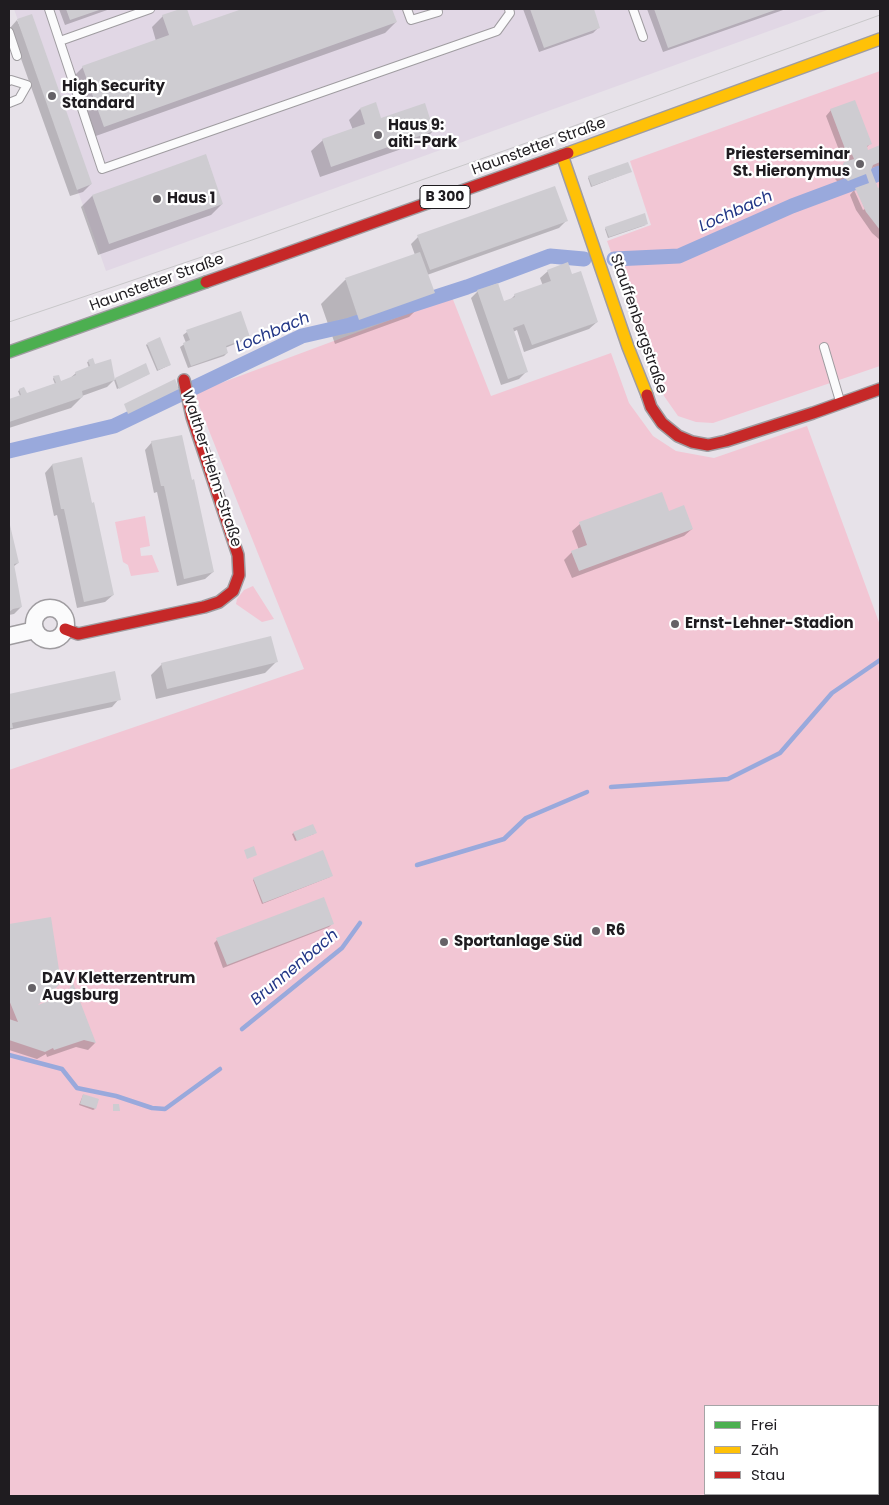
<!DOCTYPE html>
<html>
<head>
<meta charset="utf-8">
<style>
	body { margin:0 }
	#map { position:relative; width:889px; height:1505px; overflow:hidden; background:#e7e2e9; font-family:Poppins,sans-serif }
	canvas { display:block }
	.frame { position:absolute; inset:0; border:10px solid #1f1c20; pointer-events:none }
	.legend { position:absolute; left:704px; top:1405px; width:175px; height:90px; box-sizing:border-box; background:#fff; border:1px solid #a5a4a6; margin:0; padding:6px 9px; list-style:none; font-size:15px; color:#1f1c20 }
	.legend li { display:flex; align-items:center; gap:10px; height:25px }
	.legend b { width:25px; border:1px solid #a5a4a6 }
</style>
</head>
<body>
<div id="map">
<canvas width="889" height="1505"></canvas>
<div class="frame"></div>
<ul class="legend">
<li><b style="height:6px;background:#4caf50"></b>Frei</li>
<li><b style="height:6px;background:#ffc107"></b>Zäh</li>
<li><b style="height:6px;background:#c62828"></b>Stau</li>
</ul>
</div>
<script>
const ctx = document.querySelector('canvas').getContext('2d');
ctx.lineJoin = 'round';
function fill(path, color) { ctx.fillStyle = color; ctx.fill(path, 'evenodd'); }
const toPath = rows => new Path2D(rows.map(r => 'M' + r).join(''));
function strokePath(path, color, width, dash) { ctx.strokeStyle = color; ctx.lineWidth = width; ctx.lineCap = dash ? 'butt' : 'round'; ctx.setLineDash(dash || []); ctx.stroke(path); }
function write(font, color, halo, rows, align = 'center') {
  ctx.font = font + ' Poppins,sans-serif'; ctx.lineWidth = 4.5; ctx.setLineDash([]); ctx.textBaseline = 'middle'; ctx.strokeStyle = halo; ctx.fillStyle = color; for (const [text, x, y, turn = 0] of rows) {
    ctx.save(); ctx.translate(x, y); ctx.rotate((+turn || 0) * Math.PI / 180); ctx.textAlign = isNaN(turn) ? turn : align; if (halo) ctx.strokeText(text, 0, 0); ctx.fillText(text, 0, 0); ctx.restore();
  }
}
fill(toPath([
	[14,9,830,9,106,271]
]), '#e1d7e5');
fill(toPath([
	[880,71,880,366,713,423,696,422,678,416,664,396,607,241,651,225,630,161],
	[452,297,491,396,611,353,629,403,653,436,676,451,714,458,807,426,880,625,880,1496,9,1496,9,770,304,669,194,393],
	[705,1406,878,1406,878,1494,705,1494],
	[145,516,150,546,140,548,141,556,152,555,159,572,131,576,128,565,123,562,115,522],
	[253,586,274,619,262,622,236,604,237,599,244,590]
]), '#f2c6d4');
fill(toPath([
	[283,345,279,351,261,359,253,367,220,381,200,386]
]), '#99a9dc');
fill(toPath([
	[59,9,110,9,65,25],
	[184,9,186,9,193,28,244,9,391,9,396,22,385,33,93,137,72,78,83,67,156,41,152,27,163,16],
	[523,9,592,9,599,27,593,33,539,52],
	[647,9,786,9,663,52],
	[17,20,91,184,83,192,70,196,10,28],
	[360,109,381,119,433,131,422,142,320,177,311,151,323,140,353,130,349,120],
	[831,110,870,144,866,148,867,151,880,147,880,170,877,172,875,167,870,169,877,189,880,188,880,240,872,233,856,210,850,195,854,190,863,210,865,209,857,190,854,190,863,186,861,179,842,186,835,179,839,169,848,162,846,157,842,158,826,116],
	[205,156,222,204,211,215,98,255,81,207,92,196],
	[630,172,591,187,588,178,589,177],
	[566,221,559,228,427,275,434,293,409,317,335,344,321,304,345,280,415,255,411,244,418,237],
	[646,225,608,238,605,229,606,228],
	[548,271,571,276,597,322,589,329,524,352,517,330,513,332,527,371,519,379,501,385,471,298,478,291,503,302,511,299,515,295,543,286,540,278],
	[187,332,249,337,245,340,225,348,227,353,224,356,188,368,180,347,186,343,183,335],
	[147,344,170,365,157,371,146,345],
	[92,360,93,364,114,380,145,365,147,375,117,389,114,380,107,387,82,396,82,397,71,408,9,428,9,400,20,396,18,391,20,390,26,394,55,384,53,379,54,377,60,382,69,379,76,373,89,368,87,362],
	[152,442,213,572,205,579,177,586,157,492,154,493,145,450],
	[81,459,113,595,105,602,77,608,57,515,54,516,45,473,52,465],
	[668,512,692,529,684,536,572,578,564,560,572,552,579,550,572,531,580,524],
	[9,523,18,563,13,567,21,607,14,614,9,615],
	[276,662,265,673,156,699,151,675,162,664],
	[114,673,119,699,112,707,9,730,9,695],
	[294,833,314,834,295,841,292,834],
	[330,877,262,904,253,880,254,879],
	[50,918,33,1008,63,997,73,985,95,1043,88,1050,76,1047,47,1057,46,1054,37,1059,9,1050,9,925],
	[333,923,329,927,223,968,214,943,217,940],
	[83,1095,95,1109,93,1110,79,1105]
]), '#0003');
strokePath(toPath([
	[611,787,728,779,780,753,832,693,880,660],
	[417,865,504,839,526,818,587,792],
	[242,1029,342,948,360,923],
	[9,1055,62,1069,77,1088,116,1096,152,1108,165,1109,220,1069]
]), '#99a9dc', 4.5);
strokePath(toPath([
	[873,176,880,173],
	[614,259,679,256,792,206,867,178],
	[9,451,114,426,302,336,350,325,467,287,550,256,584,259]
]), '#99a9dc', 15);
fill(toPath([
	[66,9,102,9,70,20],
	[180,9,187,9,193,26,242,9,392,9,397,22,104,127,82,66,169,35,162,15],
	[530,9,594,9,600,28,544,48],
	[654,9,778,9,668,48],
	[32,14,92,184,77,190,17,19],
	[855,100,872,144,867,146,868,150,880,145,880,162,873,165,871,170,878,188,880,187,880,230,866,212,855,188,869,183,866,174,848,181,839,173,844,162,854,159,851,152,847,154,830,109],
	[376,102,381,118,425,103,434,131,331,167,322,139,365,124,360,108],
	[206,154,223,204,109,244,92,195],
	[628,162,632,172,592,186,588,176],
	[555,186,568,221,430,270,417,235],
	[645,213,648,224,609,237,605,227],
	[420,252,435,293,359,320,345,278],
	[568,262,572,274,581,271,598,322,532,345,524,324,513,328,528,372,508,379,477,290,498,283,504,301,515,297,514,294,551,281,547,270],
	[241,311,250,337,226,346,228,353,191,366,183,343,190,340,186,330],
	[160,337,171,365,158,370,147,343],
	[93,358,95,364,111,359,115,380,82,391,83,397,9,422,9,399,21,395,19,389,24,387,27,393,56,383,53,376,59,375,61,381,76,375,75,372,90,366,88,360],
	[146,363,150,374,119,389,115,378],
	[175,379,179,389,128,414,124,404],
	[182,435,192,480,194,479,214,572,184,579,164,486,161,486,151,441],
	[82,457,92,503,94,502,114,595,84,602,64,509,61,509,52,464],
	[662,492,669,511,684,505,693,529,579,571,571,551,587,545,579,522],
	[9,521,19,563,14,564,22,607,13,609,9,612],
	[271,636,278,662,167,689,161,663],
	[115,671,121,700,12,723,13,728,9,728,9,694],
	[313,824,317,833,297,841,293,832],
	[254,846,257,855,247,859,244,850],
	[323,850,333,876,263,903,253,878],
	[324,897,334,924,227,965,216,938],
	[51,917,61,983,38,1005,66,994,73,983,96,1043,84,1040,54,1050,53,1048,45,1052,9,1040,9,1019,18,1022,9,1000,9,924],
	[83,1094,99,1099,96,1109,80,1104],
	[113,1104,119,1104,120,1111,113,1111]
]), '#ceccd1');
const lane = toPath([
	[49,9,102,169,497,31,510,13,509,9],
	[407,9,411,20,438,12],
	[633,9,643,37],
	[9,32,17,56],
	[60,41,150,9],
	[9,81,11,80,27,85,19,99,9,103],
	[824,347,840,401]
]);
const street = toPath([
	'34 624a16 16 0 1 1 32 0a16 16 0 1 1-32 0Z',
	[9,636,35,630]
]);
const fast = toPath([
	[9,352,206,282]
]);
const slow = toPath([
	[568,153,880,39],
	[562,155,628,347,647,395]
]);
const jam = toPath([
	[206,282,568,153],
	[647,395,651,407,662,423,678,436,692,442,708,445,726,441,813,413,880,389],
	[65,629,78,634,204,607,219,602,233,591,239,575,238,555,192,417,184,380]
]);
strokePath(lane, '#9f9ca0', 10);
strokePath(street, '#9f9ca0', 19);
strokePath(fast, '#9f9ca0', 14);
strokePath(slow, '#9f9ca0', 14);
strokePath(jam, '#9f9ca0', 14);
strokePath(lane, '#fbfbfc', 8);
strokePath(street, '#fbfbfc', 16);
strokePath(fast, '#4caf50', 11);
strokePath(slow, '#ffc107', 11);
strokePath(jam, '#c62828', 11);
strokePath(toPath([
	[9,322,252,240,560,131,880,15]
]), '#c8c7c9', 1);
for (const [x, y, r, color] of [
	[52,96,5,"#656166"],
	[378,135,5,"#656166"],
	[860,164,5,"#656166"],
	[157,199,5,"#656166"],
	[675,624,5,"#656166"],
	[596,931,5,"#656166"],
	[444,942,5,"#656166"],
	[32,988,5,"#656166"]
]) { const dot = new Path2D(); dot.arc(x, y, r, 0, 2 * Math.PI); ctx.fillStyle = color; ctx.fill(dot); strokePath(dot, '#fff', 2); }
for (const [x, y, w] of [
	[445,197,50]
]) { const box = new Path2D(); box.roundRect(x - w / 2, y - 11.5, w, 23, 4); ctx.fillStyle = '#fff'; ctx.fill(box); strokePath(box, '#1f1c20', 1); }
write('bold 14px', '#1f1c20', null, [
	["B 300",445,197]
]);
write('bold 15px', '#1f1c20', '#fff', [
	["High Security",62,87],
	["Standard",62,104],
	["Haus 9:",388,126],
	["aiti-Park",388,143],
	["Priesterseminar",850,155,"right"],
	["St. Hieronymus",850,172,"right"],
	["Haus 1",167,199],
	["Ernst-Lehner-Stadion",685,624],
	["R6",606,931],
	["Sportanlage Süd",454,942],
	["DAV Kletterzentrum",42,979],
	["Augsburg",42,996]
], 'left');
write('15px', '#1f1c20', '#fff', [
	["Haunstetter Straße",539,147,-20],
	["Haunstetter Straße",157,283,-20],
	["Stauffenbergstraße",638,324,71],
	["Walther-Heim-Straße",211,469,72]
]);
write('italic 16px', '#223686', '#fff', [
	["Lochbach",736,212,-24],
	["Lochbach",273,333,-23],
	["Brunnenbach",295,968,-40]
]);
</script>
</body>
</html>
